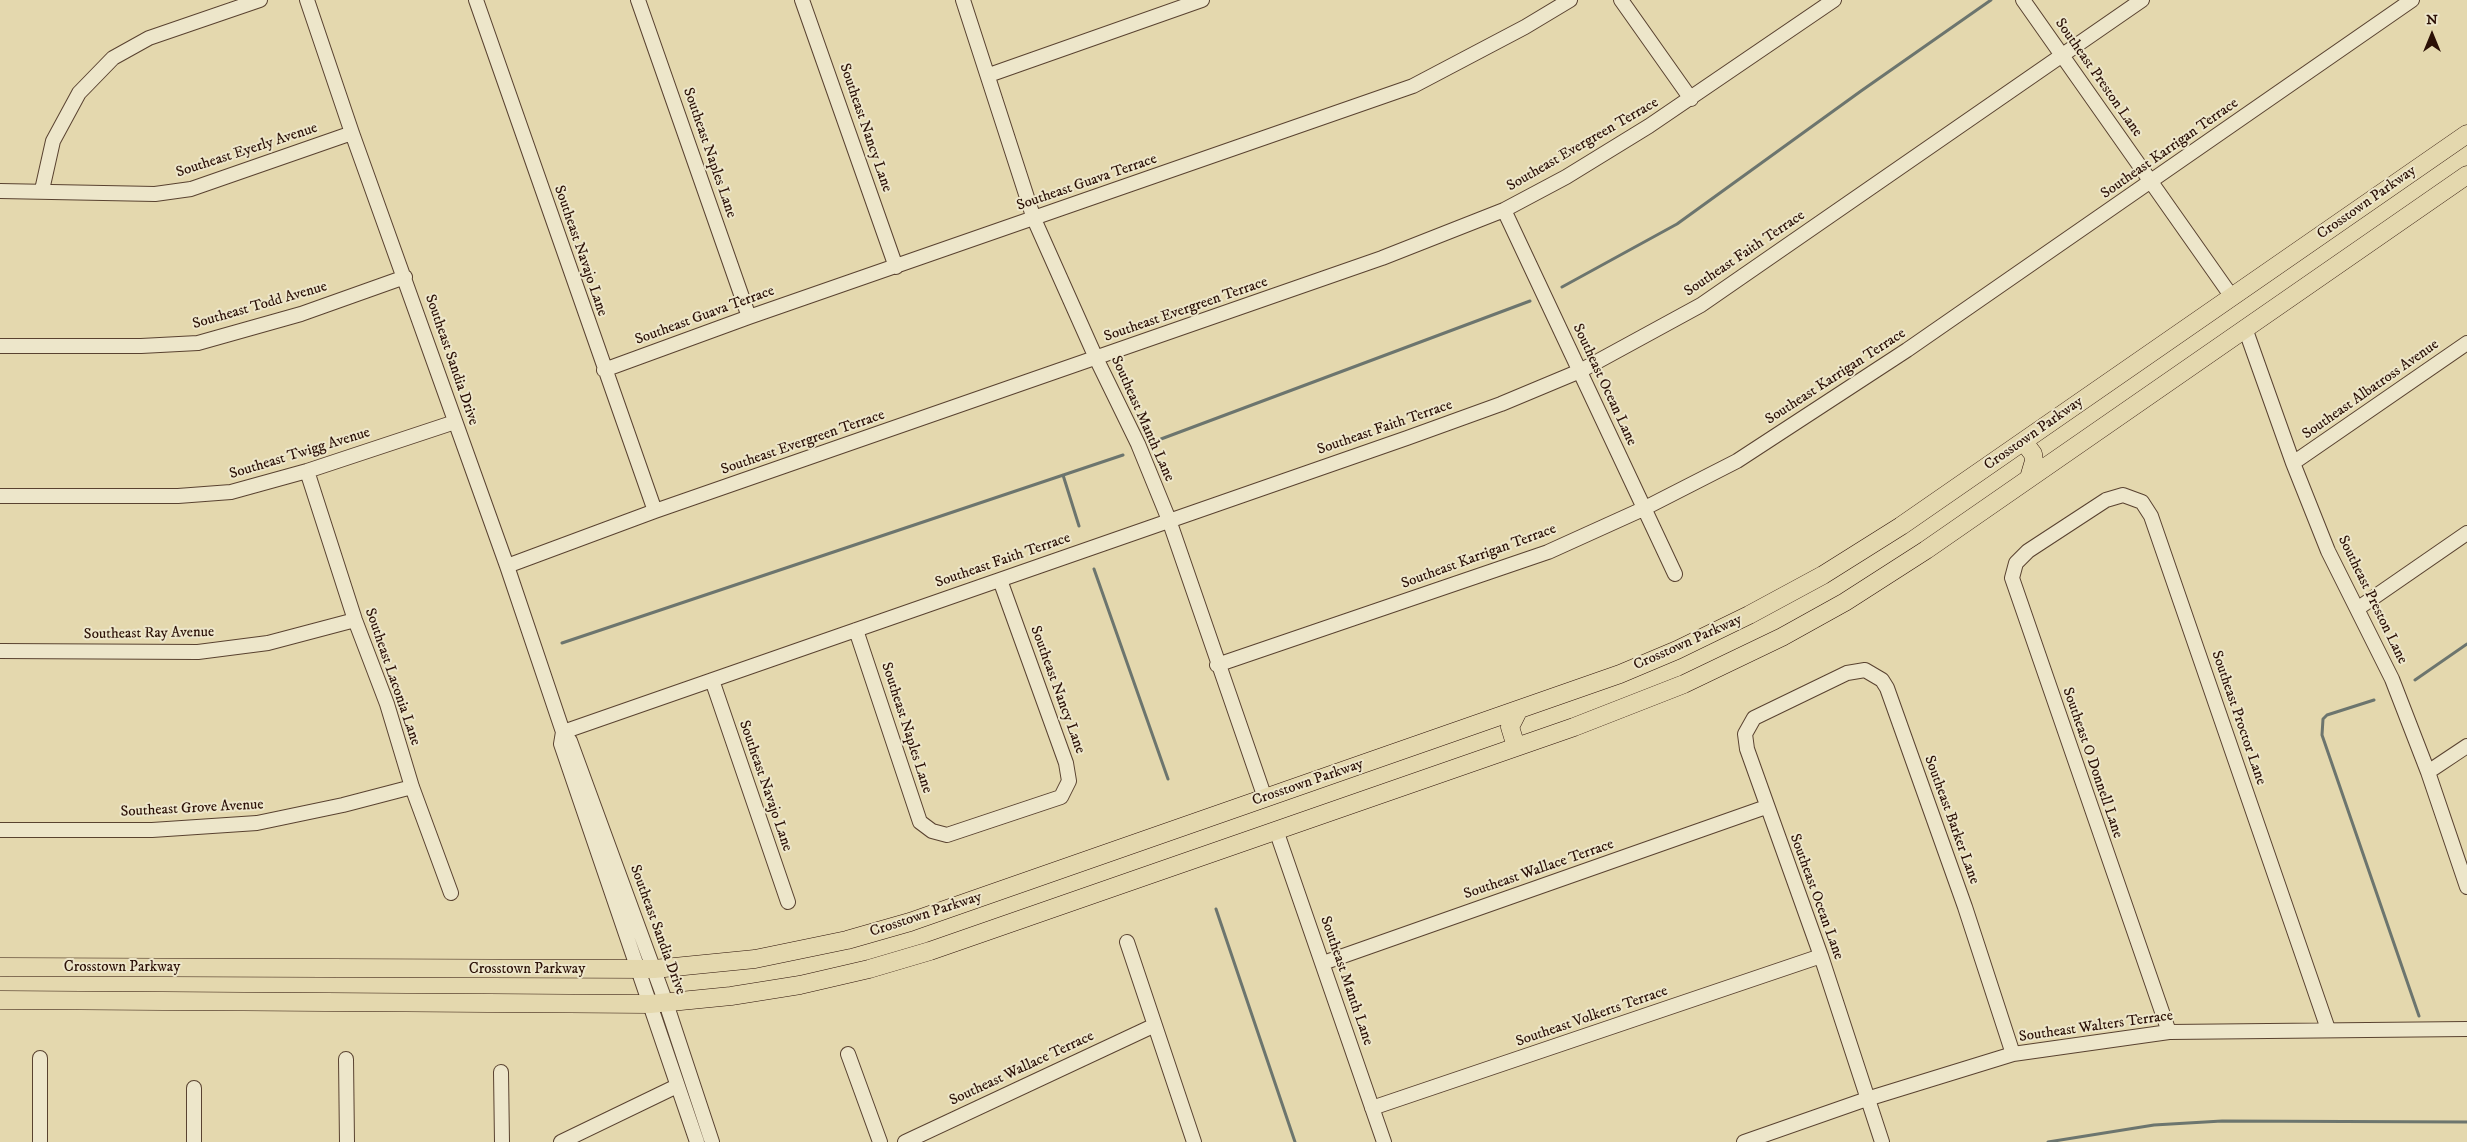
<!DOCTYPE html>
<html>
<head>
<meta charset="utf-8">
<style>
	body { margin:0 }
	#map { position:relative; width:2467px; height:1142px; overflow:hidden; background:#e4d8ae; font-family:"IM FELL DW Pica",serif }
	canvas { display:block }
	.north { position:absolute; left:2407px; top:10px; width:50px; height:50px; -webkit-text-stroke:4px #ede6ca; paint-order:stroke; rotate:0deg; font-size:14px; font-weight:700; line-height:20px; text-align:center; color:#2b1006 }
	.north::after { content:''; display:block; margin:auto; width:18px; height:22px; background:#2b1006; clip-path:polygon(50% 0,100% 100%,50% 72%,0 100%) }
</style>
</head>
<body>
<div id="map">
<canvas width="2467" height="1142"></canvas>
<div class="north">N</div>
</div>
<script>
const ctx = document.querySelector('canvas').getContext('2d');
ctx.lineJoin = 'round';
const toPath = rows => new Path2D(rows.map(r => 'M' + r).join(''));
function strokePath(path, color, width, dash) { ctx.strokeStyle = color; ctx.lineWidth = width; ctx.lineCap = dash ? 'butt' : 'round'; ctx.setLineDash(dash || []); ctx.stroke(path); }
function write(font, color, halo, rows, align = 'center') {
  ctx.font = font + ' "IM FELL DW Pica",serif'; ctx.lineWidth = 4; ctx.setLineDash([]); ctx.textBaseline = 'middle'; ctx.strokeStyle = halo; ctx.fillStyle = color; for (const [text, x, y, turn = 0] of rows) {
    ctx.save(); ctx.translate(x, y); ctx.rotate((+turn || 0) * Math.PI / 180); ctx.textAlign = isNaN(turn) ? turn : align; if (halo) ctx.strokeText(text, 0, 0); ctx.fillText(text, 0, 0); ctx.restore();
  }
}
strokePath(toPath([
	[1562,287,1677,224,1861,91,1991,0],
	[1161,439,1530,301],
	[1063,475,1079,526],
	[1094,569,1168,779],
	[562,643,1123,455],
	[2415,680,2467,644],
	[2374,700,2327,715,2323,719,2322,735,2419,1016],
	[1216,909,1295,1142],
	[2048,1142,2154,1125,2222,1121,2467,1122]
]), '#6c756e', 3);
const minor = toPath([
	[307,0,352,133,507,566,563,732,570,741,666,1003,712,1142],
	[476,0,655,511],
	[638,0,749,317],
	[802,0,896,267],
	[963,0,1034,219,1096,358,1138,444,1169,520,1265,798],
	[1621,0,1691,99],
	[2023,0,2232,297],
	[989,75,1202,0],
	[42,190,53,141,79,93,113,58,149,38,260,0],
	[0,191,155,194,191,189,352,133],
	[1504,210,1675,574],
	[2245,328,2293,463,2328,551,2392,679,2428,772,2467,887],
	[0,346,141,346,198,343,301,314,405,277],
	[604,370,749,317,1413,86,1525,27,1570,0],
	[2293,463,2467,343],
	[307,471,355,620,387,704,412,787,451,893],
	[0,496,178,496,231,492,307,471,455,422],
	[507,566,655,511,1382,258,1504,210,1566,177,1649,126,1834,0],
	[2357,609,2467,533],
	[856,630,920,822,932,831,947,835,1061,797,1069,781,1066,763,1000,580],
	[0,651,198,652,268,643,355,620],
	[1217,665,1548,552,1643,509,1737,461,1907,350,2412,0],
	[712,680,788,902],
	[563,732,1407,438,1501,404,1580,371,1701,305,2142,0],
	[563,732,561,744,697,1142],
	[2428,772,2467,746],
	[0,830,152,830,257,823,343,805,412,787],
	[1276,830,1384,1142],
	[1127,942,1194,1142],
	[1323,963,1766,807],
	[2169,1032,2012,578,2016,563,2028,551,2106,500,2123,495,2142,502,2151,516,2328,1029],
	[848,1054,880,1142],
	[346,1059,347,1142],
	[501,1072,502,1142],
	[194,1088,194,1142],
	[1372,1108,1821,956],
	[40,1142,40,1058],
	[561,1142,677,1086],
	[905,1142,1153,1026],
	[1744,1142,1867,1099,2013,1054,2169,1032,2467,1029],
	[1882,1142,1821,956,1747,749,1745,734,1754,718,1847,673,1865,670,1882,680,1887,688,1965,907,2013,1054]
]);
const major = toPath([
	[2021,443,2027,446,2033,454,2034,461,2029,478],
	[1518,711,1510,727,1514,740,1519,746],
	[0,967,654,969,755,959,847,940,910,922,1620,674,1677,650,1749,615,1823,575,1901,526,2467,134],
	[0,1000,650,1004,731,996,800,985,869,969,930,951,1574,727,1684,684,1782,637,1845,602,1926,550,2467,175]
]);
strokePath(minor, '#594230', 16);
strokePath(major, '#2b1006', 19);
strokePath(minor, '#ede6ca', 14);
strokePath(major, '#e4d8ae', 18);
write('15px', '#2b1006', '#ede6ca', [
	["Southeast Preston Lane",2098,78,55],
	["Southeast Nancy Lane",865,128,71],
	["Southeast Evergreen Terrace",1583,145,-30],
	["Southeast Karrigan Terrace",2170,149,-35],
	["Southeast Eyerly Avenue",247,151,-18],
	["Southeast Naples Lane",709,153,71],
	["Southeast Guava Terrace",1087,183,-19],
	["Crosstown Parkway",2367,203,-35],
	["Southeast Navajo Lane",580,251,71],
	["Southeast Faith Terrace",1745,254,-34],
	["Southeast Todd Avenue",260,306,-16],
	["Southeast Evergreen Terrace",1186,310,-19],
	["Southeast Guava Terrace",705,316,-20],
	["Southeast Sandia Drive",451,360,71],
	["Southeast Karrigan Terrace",1836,377,-33],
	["Southeast Ocean Lane",1604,385,65],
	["Southeast Albatross Avenue",2371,390,-35],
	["Southeast Manth Lane",1142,419,66],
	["Southeast Faith Terrace",1385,428,-19],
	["Crosstown Parkway",2034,434,-35],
	["Southeast Evergreen Terrace",803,443,-19],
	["Southeast Twigg Avenue",300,454,-17],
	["Southeast Karrigan Terrace",1479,557,-20],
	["Southeast Faith Terrace",1003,561,-19],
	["Southeast Preston Lane",2372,600,64],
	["Southeast Ray Avenue",149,634,-1],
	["Crosstown Parkway",1688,643,-24],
	["Southeast Laconia Lane",392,677,71],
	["Southeast Nancy Lane",1057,690,70],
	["Southeast Proctor Lane",2238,718,71],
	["Southeast Naples Lane",906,728,72],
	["Southeast O Donnell Lane",2092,763,71],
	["Crosstown Parkway",1308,783,-19],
	["Southeast Navajo Lane",765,786,71],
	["Southeast Grove Avenue",192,809,-3],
	["Southeast Barker Lane",1951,820,70],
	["Southeast Wallace Terrace",1539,870,-19],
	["Southeast Ocean Lane",1816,897,70],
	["Crosstown Parkway",926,915,-18],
	["Southeast Sandia Drive",657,930,70],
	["Crosstown Parkway",122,968],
	["Crosstown Parkway",527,970],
	["Southeast Manth Lane",1346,981,71],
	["Southeast Volkerts Terrace",1592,1017,-19],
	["Southeast Walters Terrace",2096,1027,-8],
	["Southeast Wallace Terrace",1022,1069,-25]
]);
</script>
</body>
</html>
